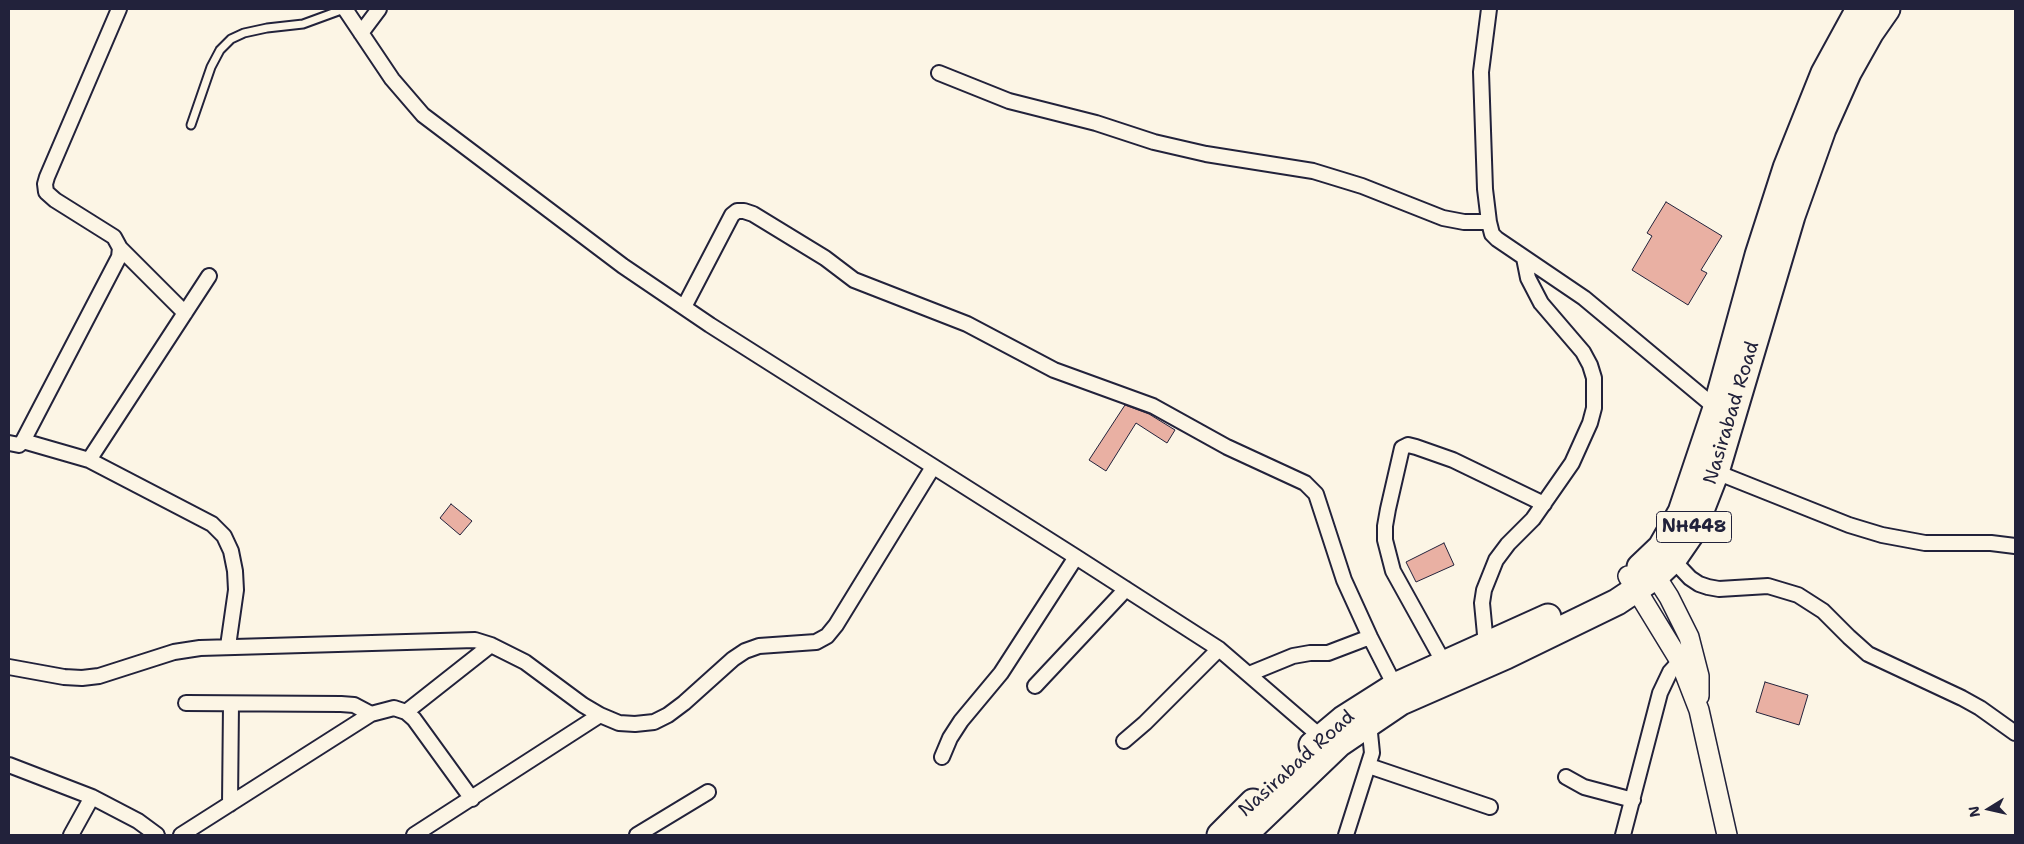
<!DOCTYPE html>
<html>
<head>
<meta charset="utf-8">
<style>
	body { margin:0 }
	#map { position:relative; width:2024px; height:844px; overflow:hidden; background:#fcf5e5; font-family:"Shantell Sans",sans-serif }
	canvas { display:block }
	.frame { position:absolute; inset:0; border:10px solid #22223b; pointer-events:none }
	.north { position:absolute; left:1964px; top:784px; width:50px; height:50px; -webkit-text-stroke:4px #fcf5e5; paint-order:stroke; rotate:260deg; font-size:14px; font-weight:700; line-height:20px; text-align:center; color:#22223b }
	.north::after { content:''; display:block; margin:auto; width:18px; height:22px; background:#22223b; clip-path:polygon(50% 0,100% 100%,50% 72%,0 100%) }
</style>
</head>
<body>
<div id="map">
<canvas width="2024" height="844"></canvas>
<div class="frame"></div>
<div class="north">N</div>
</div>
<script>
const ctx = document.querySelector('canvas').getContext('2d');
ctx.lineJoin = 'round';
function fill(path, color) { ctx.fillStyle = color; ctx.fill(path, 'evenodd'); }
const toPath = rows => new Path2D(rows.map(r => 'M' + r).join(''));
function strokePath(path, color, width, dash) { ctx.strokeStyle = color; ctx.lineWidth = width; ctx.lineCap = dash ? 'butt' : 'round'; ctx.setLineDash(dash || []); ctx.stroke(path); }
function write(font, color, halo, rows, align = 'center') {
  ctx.font = font + ' "Shantell Sans",sans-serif'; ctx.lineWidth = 5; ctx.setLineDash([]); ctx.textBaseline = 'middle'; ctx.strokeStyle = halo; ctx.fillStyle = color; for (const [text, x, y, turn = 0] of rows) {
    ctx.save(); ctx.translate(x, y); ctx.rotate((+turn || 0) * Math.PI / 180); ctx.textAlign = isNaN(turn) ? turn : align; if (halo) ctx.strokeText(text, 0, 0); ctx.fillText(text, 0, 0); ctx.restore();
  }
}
const building = toPath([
	[1666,202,1722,236,1701,270,1707,273,1688,305,1632,270,1652,236,1647,233,1666,202],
	[1125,405,1149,414,1175,430,1167,443,1136,423,1106,471,1089,460,1125,405],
	[451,504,472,521,460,535,440,518,451,504],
	[1444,543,1454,565,1416,582,1406,562,1444,543],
	[1765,682,1808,695,1799,725,1756,712,1765,682]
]);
fill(building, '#e9b0a3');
strokePath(building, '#22223b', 1);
const lane = toPath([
	[191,125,211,67,220,50,231,39,244,33,267,28,303,24,344,9]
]);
const street = toPath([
	[345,9,392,79,423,115,623,266,710,325,1076,557,1219,649,1321,737],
	[1489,9,1481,72,1485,189,1489,222,1492,234,1497,239,1584,298,1716,408],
	[361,33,379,9],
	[939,73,1009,101,1096,123,1154,142,1206,154,1313,171,1362,186,1443,218,1464,222,1489,222],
	[120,248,185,313],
	[684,307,732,215,737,211,744,211,753,214,825,258,854,280,967,324,1054,370,1153,406,1227,447,1305,483,1316,494,1344,580,1370,637,1395,686],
	[23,441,89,460,212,524,224,536,231,551,235,571,236,590,228,646],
	[9,443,19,445,23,441,119,257,120,248,114,237,55,200,46,192,45,184,47,177,119,9],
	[89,460,209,276],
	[1716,472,1849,525,1882,535,1925,543,1991,543,2015,546],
	[1673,560,1690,578,1699,584,1708,587,1719,589,1768,586,1798,595,1823,611,1849,637,1868,654,1962,698,1980,708,2015,733],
	[1486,645,1482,603,1484,590,1496,560,1508,544,1533,519,1572,463,1590,423,1594,408,1594,378,1590,365,1583,352,1541,303,1528,278,1524,258],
	[1444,663,1393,571,1385,540,1385,526,1388,509,1402,448,1408,445,1416,447,1453,460,1544,504],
	[9,667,64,677,82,678,99,676,174,652,200,648,475,640,491,645,525,662,583,705,600,715,619,723,635,724,654,722,668,715,684,703,733,659,745,651,759,646,816,642,827,636,836,625,933,467],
	[1249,674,1293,656,1310,653,1328,653,1370,637],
	[1035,686,1126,589],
	[186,703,341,704,354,705,371,714],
	[406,712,491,645],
	[1124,741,1145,723,1219,649],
	[942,757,950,738,961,721,1001,673,1076,557],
	[9,765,92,797,138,821,157,835],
	[1369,766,1490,807],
	[1566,777,1584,787,1633,800],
	[230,804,231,704],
	[71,835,92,797],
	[181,835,371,714,394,708,406,712,414,719,472,799],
	[414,835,600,715],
	[637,835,708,792],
	[1346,835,1372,753,1369,723],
	[1623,835,1660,693,1670,672,1680,661]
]);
const secondary = toPath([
	[1649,566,1669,597,1689,637,1699,676,1699,696],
	[1628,576,1680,661,1699,710,1727,835]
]);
const highway = toPath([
	[1640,567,1661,547,1681,512,1716,408,1758,255,1786,168,1824,73,1859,9],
	[1312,745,1343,719,1395,686,1548,617],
	[1220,835,1253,802],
	[1244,835,1339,744,1401,702,1506,656,1617,602,1656,576,1673,560,1693,531,1716,472,1792,216,1823,129,1848,73,1871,32,1887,9]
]);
strokePath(lane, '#22223b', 11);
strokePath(street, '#22223b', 18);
strokePath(secondary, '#22223b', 22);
strokePath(highway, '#22223b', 29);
strokePath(lane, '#fcf5e5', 7);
strokePath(street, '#fcf5e5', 14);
strokePath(secondary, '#fcf5e5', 19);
strokePath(highway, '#fcf5e5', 25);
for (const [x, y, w] of [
	[1694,527,75]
]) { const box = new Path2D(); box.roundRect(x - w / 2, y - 15.5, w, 31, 4); ctx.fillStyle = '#fcf5e5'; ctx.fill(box); strokePath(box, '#22223b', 1); }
write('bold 18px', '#22223b', null, [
	["NH448",1694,527]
]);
write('19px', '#22223b', '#fcf5e5', [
	["Nasirabad Road",1732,413,-73],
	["Nasirabad Road",1297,764,-42]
]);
</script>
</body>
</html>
